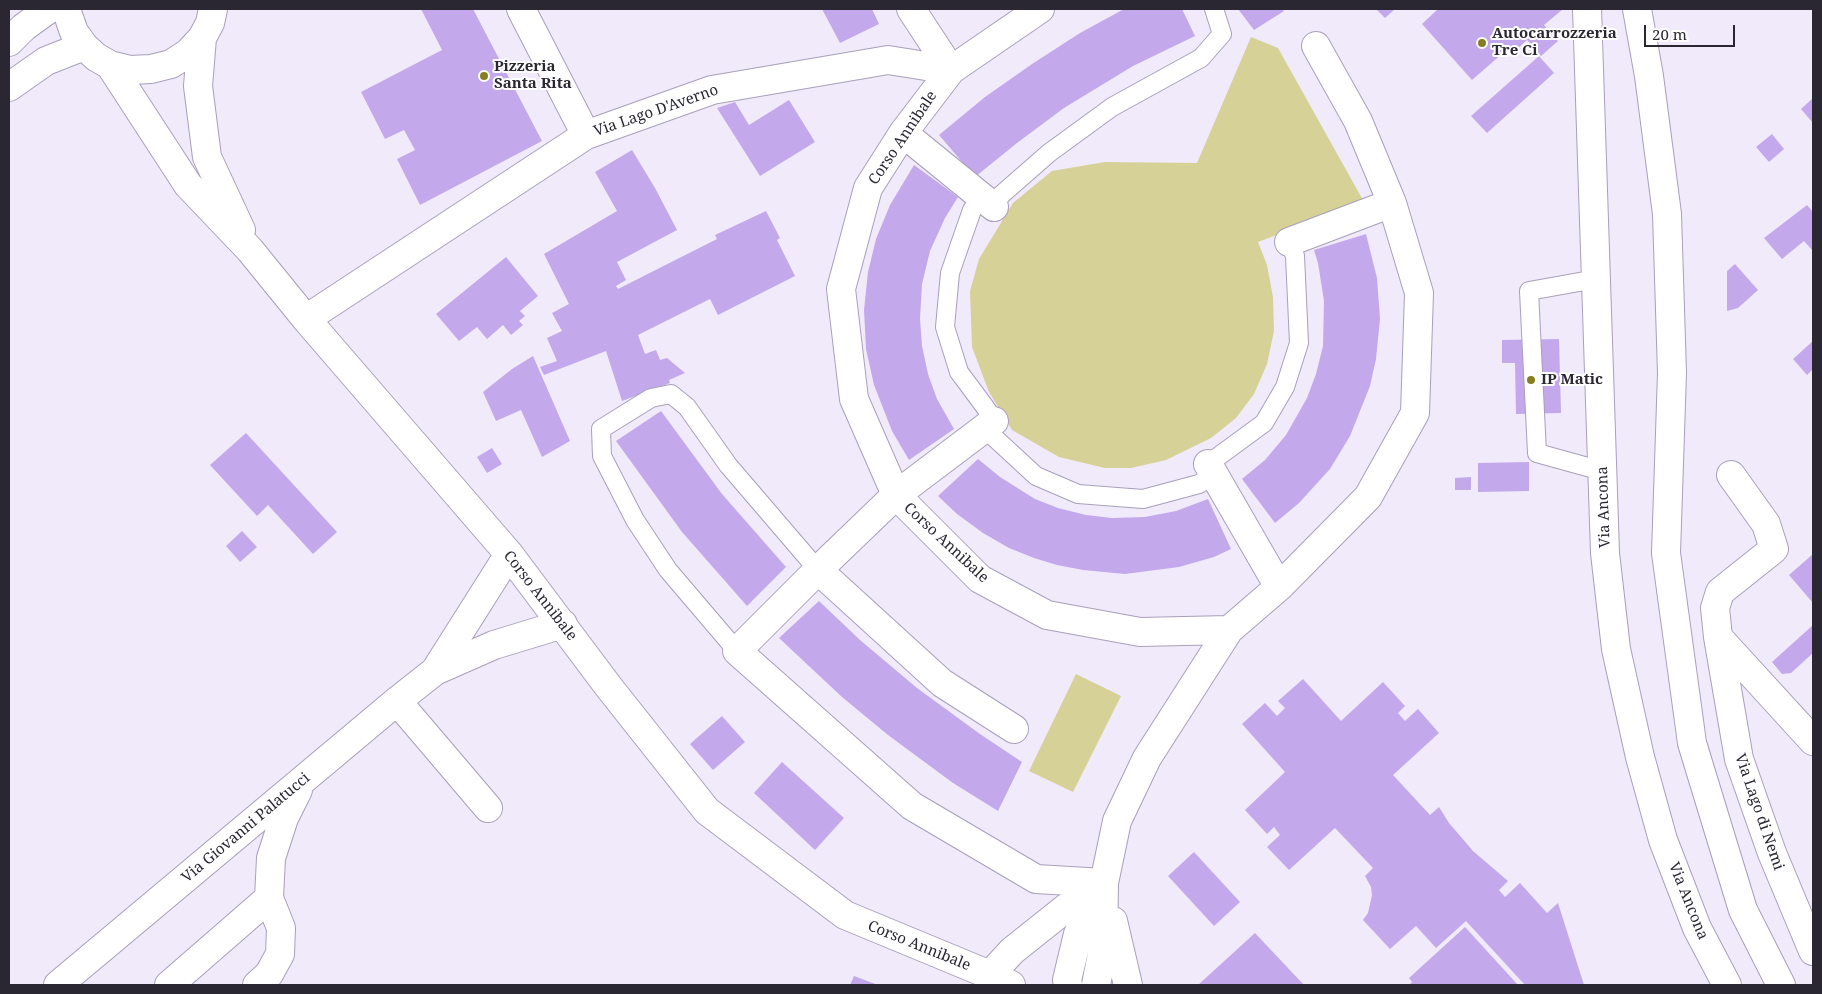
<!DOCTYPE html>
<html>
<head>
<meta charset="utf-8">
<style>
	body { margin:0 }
	#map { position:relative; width:1822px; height:994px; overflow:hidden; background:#f0eafb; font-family:"Noto Serif",serif }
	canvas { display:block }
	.frame { position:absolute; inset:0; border:10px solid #2b2732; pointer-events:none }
	.scale { position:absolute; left:1644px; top:25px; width:91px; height:22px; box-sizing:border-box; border:2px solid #2b2732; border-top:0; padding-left:6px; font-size:15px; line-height:18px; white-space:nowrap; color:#2b2732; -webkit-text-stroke:4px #fff; paint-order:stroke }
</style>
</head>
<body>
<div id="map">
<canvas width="1822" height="994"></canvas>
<div class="frame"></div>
<div class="scale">20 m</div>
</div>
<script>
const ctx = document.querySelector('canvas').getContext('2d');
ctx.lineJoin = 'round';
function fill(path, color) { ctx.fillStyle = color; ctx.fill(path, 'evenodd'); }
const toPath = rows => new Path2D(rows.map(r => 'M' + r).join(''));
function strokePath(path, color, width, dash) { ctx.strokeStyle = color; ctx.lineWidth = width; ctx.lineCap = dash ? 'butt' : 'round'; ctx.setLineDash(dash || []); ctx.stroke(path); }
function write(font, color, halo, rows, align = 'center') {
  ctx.font = font + ' "Noto Serif",serif'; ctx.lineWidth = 4; ctx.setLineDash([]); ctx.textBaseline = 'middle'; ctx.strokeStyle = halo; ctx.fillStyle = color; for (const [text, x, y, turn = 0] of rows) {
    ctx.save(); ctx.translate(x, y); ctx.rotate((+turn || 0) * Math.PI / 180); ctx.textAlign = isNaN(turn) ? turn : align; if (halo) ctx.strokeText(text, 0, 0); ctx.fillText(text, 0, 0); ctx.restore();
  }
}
fill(toPath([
	[1251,37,1278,48,1364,202,1258,242,1267,265,1273,297,1274,331,1267,364,1254,394,1236,418,1211,438,1166,460,1131,468,1105,468,1059,457,1012,430,989,392,972,347,970,291,979,259,1013,203,1052,171,1105,162,1197,163],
	[1076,674,1121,696,1073,792,1029,771]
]), '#d6d197');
fill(toPath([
	[421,9,473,9,542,141,420,205,397,159,415,150,404,130,385,139,361,92,442,50],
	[822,9,872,9,879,24,840,43],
	[1124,9,1182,9,1195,36,1133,66,1064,108,1017,143,975,177,939,135,985,97,1032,64,1080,33],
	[1238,9,1282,9,1284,11,1254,30],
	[1376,9,1395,9,1385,18],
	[1438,9,1563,9,1544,25,1558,41,1541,56,1527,40,1515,51,1511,46,1472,80,1422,24],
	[1539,56,1554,73,1487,133,1471,116],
	[1813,98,1813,123,1801,109],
	[789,100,815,142,760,176,717,108,735,102,749,125],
	[1772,134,1784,149,1769,162,1756,147],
	[632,150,655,188,677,230,617,262,626,280,616,286,618,289,717,239,715,235,766,211,780,238,777,240,795,276,718,315,710,299,638,335,645,354,656,350,660,360,667,358,685,373,669,380,670,383,622,401,606,351,544,375,540,367,557,361,547,338,562,331,552,313,569,304,544,254,617,211,595,172],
	[914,165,958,197,945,218,930,251,922,284,920,319,922,346,928,374,937,399,954,429,909,460,892,431,874,385,866,349,864,310,868,272,876,239,890,205],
	[1807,205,1813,212,1813,251,1804,241,1782,259,1764,238],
	[1366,234,1377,278,1380,319,1376,359,1370,386,1350,436,1330,469,1299,503,1275,523,1242,479,1265,460,1286,435,1307,398,1316,374,1323,346,1324,301,1318,263,1314,250],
	[506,257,538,296,520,311,525,316,519,321,523,325,511,335,503,325,487,339,477,327,459,341,436,314],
	[1735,264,1758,290,1738,308,1727,311,1727,271],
	[1559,339,1561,413,1516,414,1515,363,1502,363,1502,340],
	[1813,341,1813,369,1807,375,1793,359],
	[533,356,570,441,542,457,521,410,496,421,483,392,512,369],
	[661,411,722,494,786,567,747,606,682,532,616,441],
	[246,433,337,532,313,554,268,505,257,516,210,465],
	[492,448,502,464,487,473,477,457],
	[978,459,1000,477,1035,499,1058,508,1086,515,1112,518,1145,517,1176,511,1208,499,1231,549,1214,557,1179,567,1125,574,1083,570,1057,565,1034,558,1009,548,983,533,957,514,938,496],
	[1529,462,1529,491,1478,492,1478,463],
	[1471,477,1471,490,1455,490,1455,478],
	[242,531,257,547,240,562,226,546],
	[1813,554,1813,603,1789,575],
	[819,601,860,640,917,688,980,734,1022,762,998,811,953,783,888,735,842,697,779,638],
	[1813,625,1813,653,1791,673,1782,674,1772,662],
	[1303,679,1341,721,1383,682,1405,706,1398,713,1405,721,1418,709,1439,733,1393,775,1430,815,1439,807,1449,823,1473,851,1508,881,1499,890,1505,897,1520,883,1547,913,1558,903,1584,985,1525,985,1466,921,1436,948,1416,926,1390,949,1363,920,1368,913,1372,895,1371,887,1365,876,1373,868,1335,828,1289,870,1267,847,1280,835,1274,827,1267,834,1245,810,1285,772,1242,724,1265,703,1277,716,1285,708,1278,701],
	[722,716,745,742,713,770,690,744],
	[782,762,844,818,815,850,754,793],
	[1194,852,1240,902,1214,926,1168,876],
	[1465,927,1518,985,1409,985,1412,982,1409,978],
	[1255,933,1304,985,1198,985],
	[854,976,878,985,850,985]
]), '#c3a9ec');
const service = toPath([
	[981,196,972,210,950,273,945,327,959,372,985,407,994,421],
	[994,207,1001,195,1049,153,1112,107,1201,58,1222,34,1214,9],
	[1596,279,1529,291,1537,453,1602,471],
	[984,428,1036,476,1078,494,1143,499,1199,484,1214,475],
	[1208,464,1264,423,1285,387,1299,343,1295,256,1289,242],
	[737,651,668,570,635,520,602,456,601,429,651,398,671,394,687,407,728,465,818,570]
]);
const minor = toPath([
	[66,9,74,32,84,46,96,57,110,65,130,70,151,69,171,64,188,53,202,38,210,23,213,9],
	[521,9,586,135],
	[911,9,951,70],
	[1040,9,951,70,903,133,868,188,841,289,854,399,896,495,980,579,1047,615,1140,632,1229,630],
	[202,38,198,86,207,157,241,230],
	[9,42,24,27,49,9],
	[110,65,188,185,250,250,306,319,509,554,608,686,707,811,845,915,990,975,1011,985],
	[9,87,46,61,84,46],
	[903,133,994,207],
	[1289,242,1392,203],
	[306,319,586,135,712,90,888,60,951,70],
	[994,421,896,495,818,570,942,683,1014,729],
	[1208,464,1279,587],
	[1731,475,1766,524,1774,549,1720,592,1715,608,1718,637,1739,759,1772,853,1813,951],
	[818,570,737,651,912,806,1036,879,1104,883],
	[1718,637,1813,741],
	[435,671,509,554],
	[397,701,488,808],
	[1113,921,1128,985],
	[990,975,1012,951,1066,908,1104,883],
	[58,985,397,701,435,671,494,645,563,624],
	[169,985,269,898],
	[257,985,269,974,280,954,281,928,269,898,271,858,284,818,298,790],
	[1068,985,1067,980,1078,934,1101,888],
	[1096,985,1103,949,1104,883,1117,821,1147,758,1229,630,1279,587,1368,497,1415,413,1419,293,1392,203,1358,121,1316,46]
]);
const tertiary = toPath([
	[1587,9,1605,553,1616,649,1640,757,1663,840,1697,928,1727,985],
	[1637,9,1649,76,1667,214,1672,373,1666,553,1692,743,1743,910,1781,985]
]);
strokePath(service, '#a99fba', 20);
strokePath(minor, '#a99fba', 30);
strokePath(tertiary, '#a99fba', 30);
strokePath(service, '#fff', 18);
strokePath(minor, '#fff', 28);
strokePath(tertiary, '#fff', 28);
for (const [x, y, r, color] of [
	[1482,43,5,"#867e24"],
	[484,76,5,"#867e24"],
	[1531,380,5,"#867e24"]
]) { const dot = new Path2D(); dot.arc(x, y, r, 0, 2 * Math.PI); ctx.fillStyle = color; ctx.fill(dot); strokePath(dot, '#fff', 2); }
write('bold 15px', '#2b2732', '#fff', [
	["Autocarrozzeria",1492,34],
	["Tre Ci",1492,51],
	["Pizzeria",494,67],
	["Santa Rita",494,84],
	["IP Matic",1541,380]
], 'left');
write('15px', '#2b2732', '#fff', [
	["Via Lago D'Averno",656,111,-19],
	["Corso Annibale",903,138,-56],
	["Via Ancona",1604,507,-92],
	["Corso Annibale",946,543,43],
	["Corso Annibale",540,596,52],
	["Via Lago di Nemi",1759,812,71],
	["Via Giovanni Palatucci",246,828,-40],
	["Via Ancona",1688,901,68],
	["Corso Annibale",919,946,22]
]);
</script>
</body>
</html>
